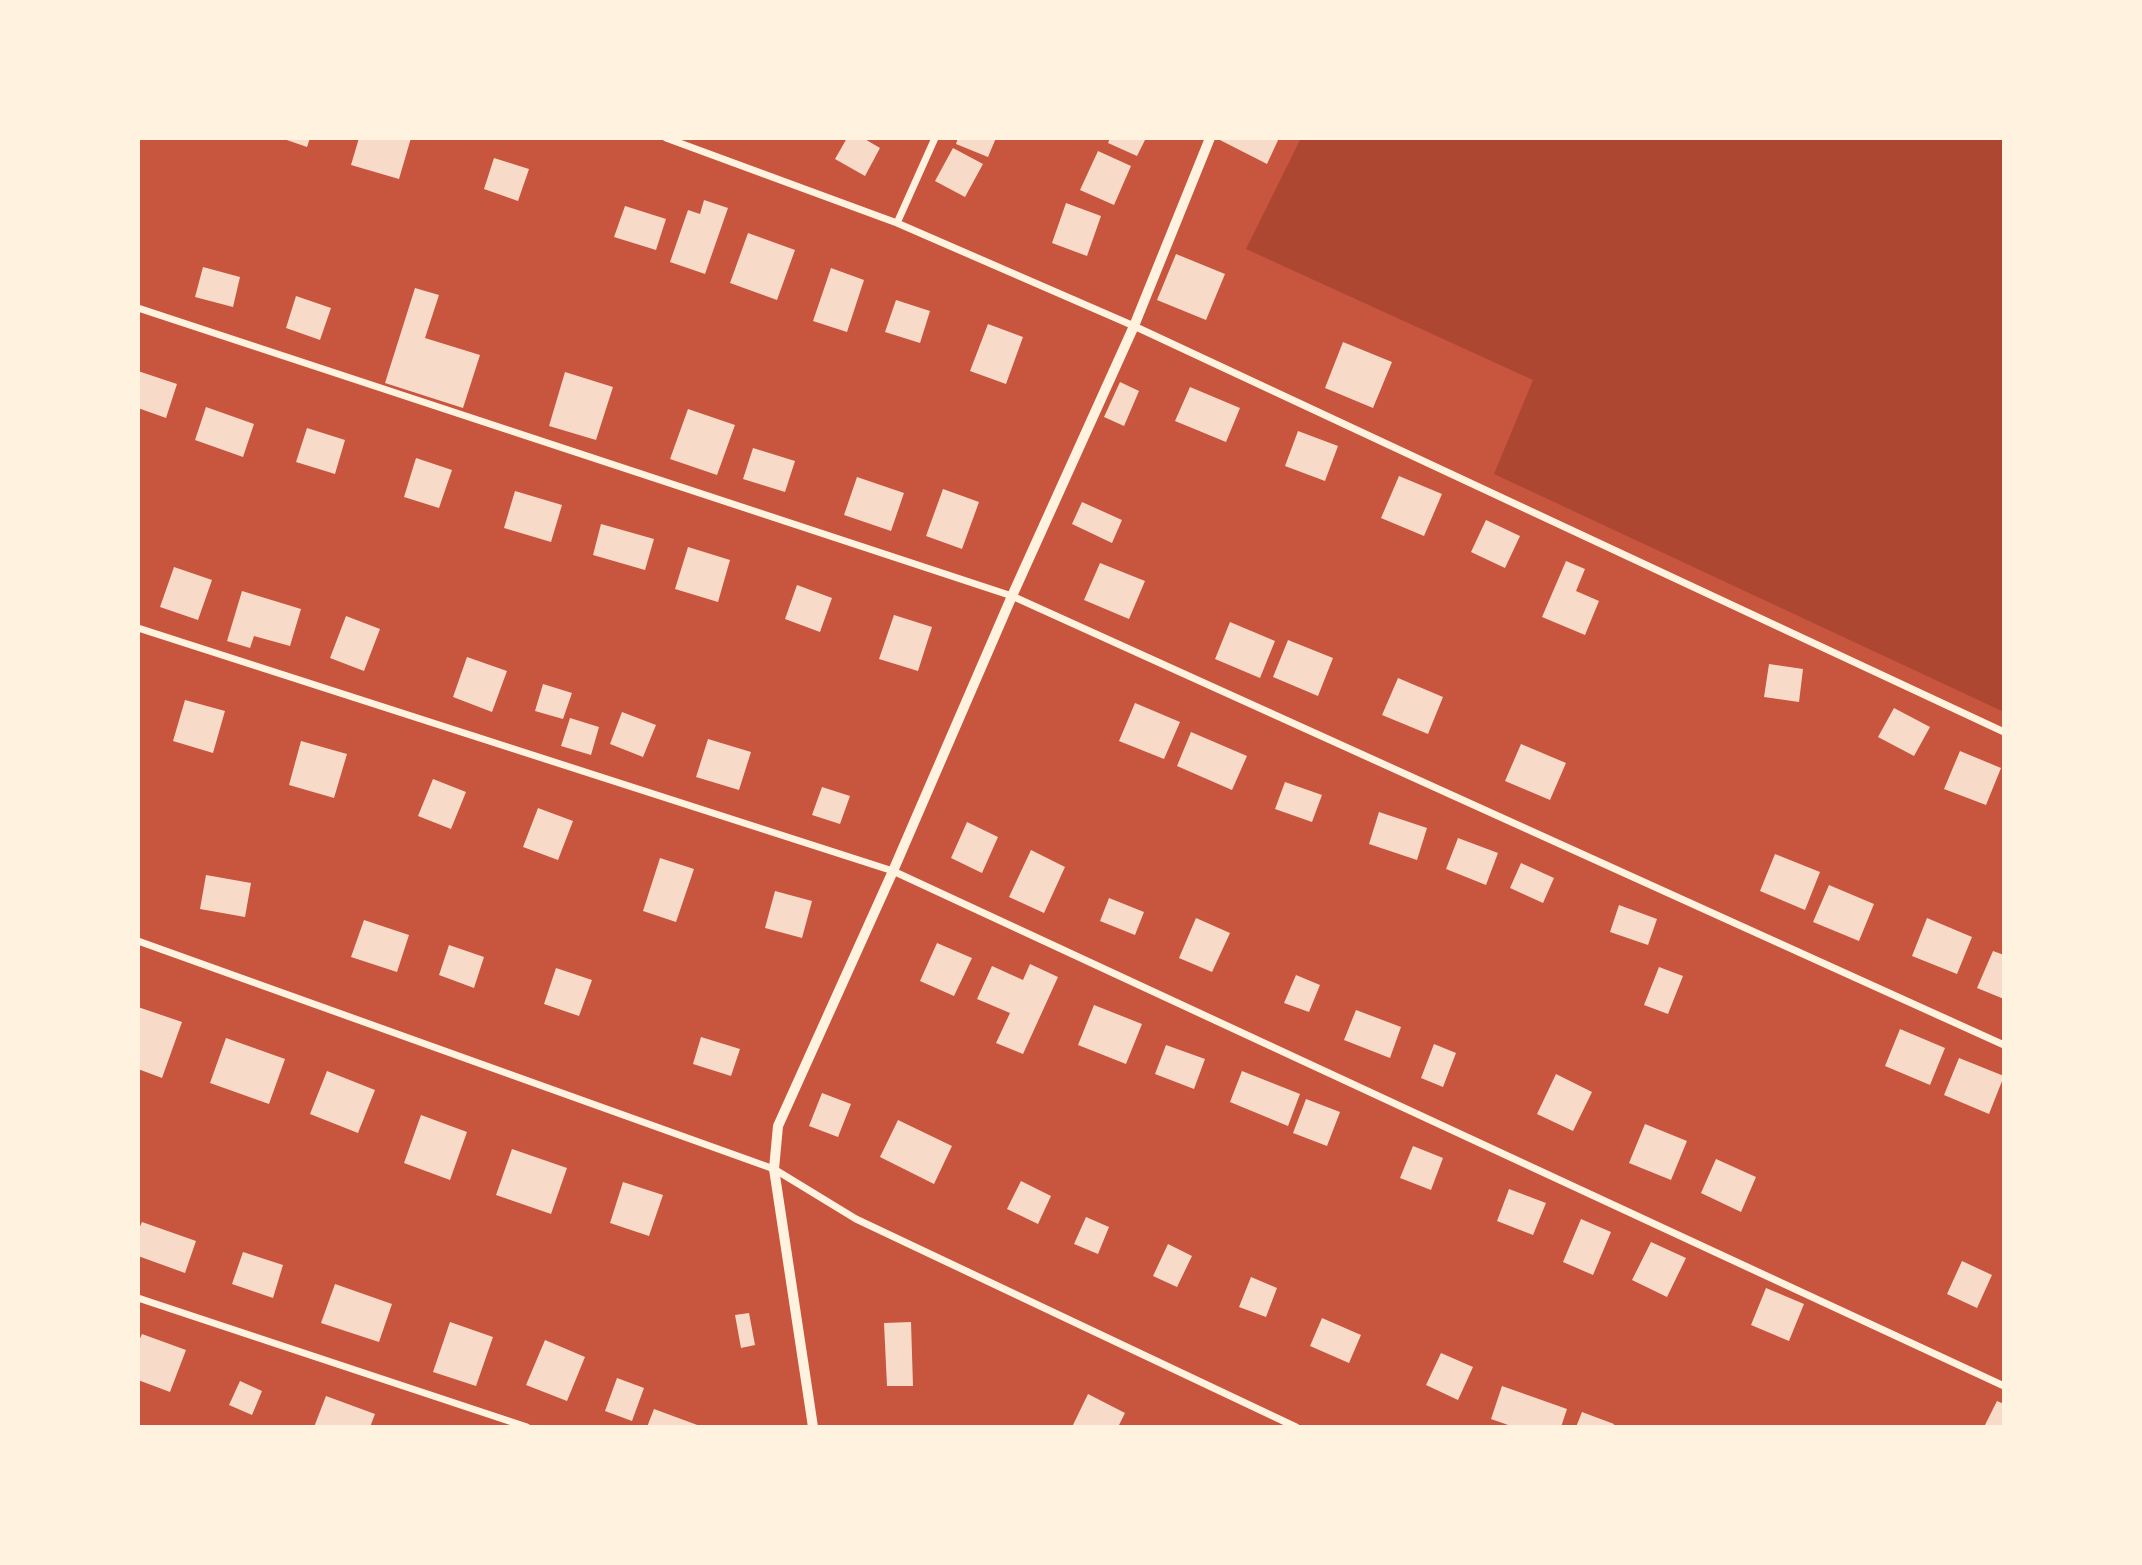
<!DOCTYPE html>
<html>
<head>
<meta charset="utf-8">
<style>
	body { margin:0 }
	#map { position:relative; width:2142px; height:1565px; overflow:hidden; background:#c8553d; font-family:"DejaVu Sans",sans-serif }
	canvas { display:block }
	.frame { position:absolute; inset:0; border:140px solid #fff3e0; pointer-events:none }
</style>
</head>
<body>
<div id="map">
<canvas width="2142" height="1565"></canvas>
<div class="frame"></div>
</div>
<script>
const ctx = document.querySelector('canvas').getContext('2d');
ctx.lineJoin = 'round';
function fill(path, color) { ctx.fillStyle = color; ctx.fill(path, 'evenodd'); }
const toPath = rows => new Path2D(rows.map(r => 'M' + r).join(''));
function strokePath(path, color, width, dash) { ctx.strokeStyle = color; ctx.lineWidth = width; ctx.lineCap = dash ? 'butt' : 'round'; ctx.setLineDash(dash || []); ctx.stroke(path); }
fill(toPath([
	[1301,138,2004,138,2004,712,1494,474,1533,380,1246,249]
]), '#ae4732');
fill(toPath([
	[281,138,310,138,307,147],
	[359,138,411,138,399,179,351,165],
	[847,138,863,138,880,148,865,176,835,159],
	[958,138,996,138,988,157,956,144],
	[1110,138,1146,138,1137,156,1108,143],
	[1216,138,1279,138,1267,164],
	[953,148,983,164,965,197,935,181],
	[1098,151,1131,166,1114,205,1080,190],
	[494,158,529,169,518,201,484,189],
	[704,200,728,208,705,274,670,262,688,210,700,214],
	[1066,203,1101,216,1087,256,1052,243],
	[625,206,666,219,656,250,614,237],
	[748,233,795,250,777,300,730,283],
	[1176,254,1225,274,1206,320,1157,300],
	[203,267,240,277,233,307,195,297],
	[831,268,864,280,847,332,813,321],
	[415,288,439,295,425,338,480,355,463,408,385,383],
	[296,296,331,308,320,340,286,328],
	[896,300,930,311,920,343,885,332],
	[988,324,1023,337,1006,384,970,371],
	[1343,342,1392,362,1373,408,1325,388],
	[138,371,177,384,166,418,138,408],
	[565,372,613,387,596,440,549,426],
	[1120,382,1139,391,1124,426,1104,417],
	[1190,387,1240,408,1226,442,1175,421],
	[206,407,254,424,243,457,195,440],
	[688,409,735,425,717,475,670,459],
	[307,428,345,440,335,474,296,462],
	[1298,431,1338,446,1325,481,1285,466],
	[753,448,795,461,785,492,743,479],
	[416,458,452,470,439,508,404,497],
	[1399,476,1442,494,1424,536,1381,518],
	[857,477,904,493,891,531,844,515],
	[943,489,979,502,962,549,926,536],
	[515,491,562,505,551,542,504,528],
	[1082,502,1122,520,1112,543,1072,524],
	[1486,520,1520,536,1505,568,1471,552],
	[601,524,654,539,645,570,593,555],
	[688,547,730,560,718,602,675,589],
	[1566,561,1585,569,1576,591,1599,601,1585,635,1542,617],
	[1100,563,1145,581,1129,619,1084,600],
	[174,567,212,580,198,620,160,607],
	[797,585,832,598,820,632,785,619],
	[242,591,301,609,290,646,254,636,250,648,227,641],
	[894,615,932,627,918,671,879,659],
	[346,616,380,629,364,671,330,658],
	[1230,622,1275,641,1260,678,1215,659],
	[1288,640,1333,658,1318,696,1273,677],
	[467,657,507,671,492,712,453,697],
	[1769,664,1803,669,1799,702,1764,697],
	[1398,678,1443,697,1428,734,1382,715],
	[543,684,572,693,563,719,535,711],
	[185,700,225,711,213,753,173,741],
	[1135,703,1180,722,1164,759,1119,741],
	[1894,708,1930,727,1914,756,1878,737],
	[622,712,656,725,643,757,610,744],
	[570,718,599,727,591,755,561,746],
	[1191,732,1247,756,1232,790,1177,766],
	[708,739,751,752,739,790,696,777],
	[301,741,347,754,334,798,289,785],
	[1521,744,1566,763,1550,800,1505,781],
	[1960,751,2001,768,1986,805,1944,789],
	[433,779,466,792,451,829,418,816],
	[1285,782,1322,795,1312,822,1275,809],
	[822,787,850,796,840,824,812,815],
	[538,808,573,821,558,860,523,847],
	[1379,812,1427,828,1417,860,1369,844],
	[967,822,998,837,982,873,951,858],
	[1458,838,1498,853,1486,885,1446,869],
	[1031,850,1065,867,1044,913,1009,897],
	[1775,854,1820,872,1805,910,1760,891],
	[660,858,694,869,676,922,643,911],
	[1521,863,1554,878,1543,903,1510,888],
	[206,875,251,883,245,917,200,909],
	[1829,885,1874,904,1859,941,1813,922],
	[775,891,812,901,802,938,765,928],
	[1109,898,1144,912,1135,935,1100,921],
	[1619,905,1657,919,1648,945,1610,932],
	[1196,918,1230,933,1212,972,1179,958],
	[1927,918,1972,937,1957,974,1912,956],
	[364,920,409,935,397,972,351,957],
	[937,943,972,958,954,996,920,981],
	[449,945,484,957,474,988,439,975],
	[1993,951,2004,955,2004,999,1977,988],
	[1030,964,1058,977,1023,1054,996,1043,1010,1013,977,999,992,966,1023,980],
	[1659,967,1683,976,1668,1014,1644,1005],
	[556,968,592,980,579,1016,544,1004],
	[1296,975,1320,985,1309,1012,1284,1003],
	[1094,1005,1142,1024,1126,1064,1078,1045],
	[138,1007,182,1022,162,1078,138,1069],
	[1356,1010,1401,1027,1390,1058,1344,1040],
	[1900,1029,1945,1048,1930,1085,1885,1066],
	[701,1037,740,1049,731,1076,693,1064],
	[226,1038,285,1059,269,1104,210,1083],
	[1434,1044,1456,1053,1443,1087,1421,1078],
	[1166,1045,1205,1059,1194,1089,1155,1074],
	[1959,1058,2004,1076,1989,1114,1944,1095],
	[327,1071,375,1090,358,1133,310,1114],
	[1242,1071,1300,1094,1288,1126,1230,1102],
	[1556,1074,1592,1092,1573,1131,1537,1114],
	[822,1093,851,1104,838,1137,809,1126],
	[1306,1099,1340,1112,1327,1146,1293,1133],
	[421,1115,467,1132,450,1180,404,1163],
	[898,1120,952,1146,934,1184,880,1157],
	[1645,1124,1687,1141,1671,1180,1629,1163],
	[1413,1146,1443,1158,1431,1190,1400,1178],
	[512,1149,567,1168,551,1214,496,1195],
	[1716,1159,1756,1177,1741,1212,1701,1193],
	[1021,1181,1051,1196,1038,1224,1007,1209],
	[623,1182,663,1195,649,1236,610,1223],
	[1509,1189,1546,1203,1533,1235,1497,1221],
	[1086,1217,1109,1227,1098,1254,1074,1244],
	[1581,1219,1611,1232,1593,1275,1563,1262],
	[142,1222,196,1241,185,1273,138,1256,138,1231],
	[1651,1242,1686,1258,1667,1297,1632,1280],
	[1168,1244,1192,1256,1177,1287,1153,1276],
	[243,1252,283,1265,273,1298,232,1284],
	[1962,1261,1992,1275,1977,1308,1947,1294],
	[1251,1277,1277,1288,1266,1317,1239,1307],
	[335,1284,392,1304,379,1342,321,1323],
	[1766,1288,1804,1304,1789,1341,1751,1325],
	[749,1313,755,1345,741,1348,735,1315],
	[1322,1318,1361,1335,1349,1363,1310,1346],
	[450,1322,493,1337,476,1386,433,1372],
	[911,1322,913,1386,887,1386,884,1323],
	[142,1334,186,1350,170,1392,138,1380,138,1343],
	[545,1340,585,1357,567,1401,526,1385],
	[1441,1353,1473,1367,1458,1400,1426,1385],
	[617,1378,644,1388,632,1421,605,1411],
	[240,1381,262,1391,252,1415,229,1405],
	[1502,1386,1567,1409,1561,1427,1514,1427,1491,1419],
	[1088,1394,1125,1413,1118,1427,1072,1427],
	[326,1396,375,1414,370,1427,314,1427],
	[1997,1401,2004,1404,2004,1427,1984,1427],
	[654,1409,700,1426,700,1427,647,1427],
	[1582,1412,1614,1424,1613,1427,1576,1427]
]), '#f7dbc8');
strokePath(toPath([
	[666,138,897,223,1134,326,2004,732],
	[897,223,935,138],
	[138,308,1012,596,2004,1045],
	[138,628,893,871,2004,1386],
	[138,941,774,1169,856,1219,1296,1427],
	[138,1298,527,1427]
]), '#fff3e0', 7);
strokePath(toPath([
	[813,1427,774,1169,778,1126,893,871,1012,596,1134,326,1210,138]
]), '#fff3e0', 10);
</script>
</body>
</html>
